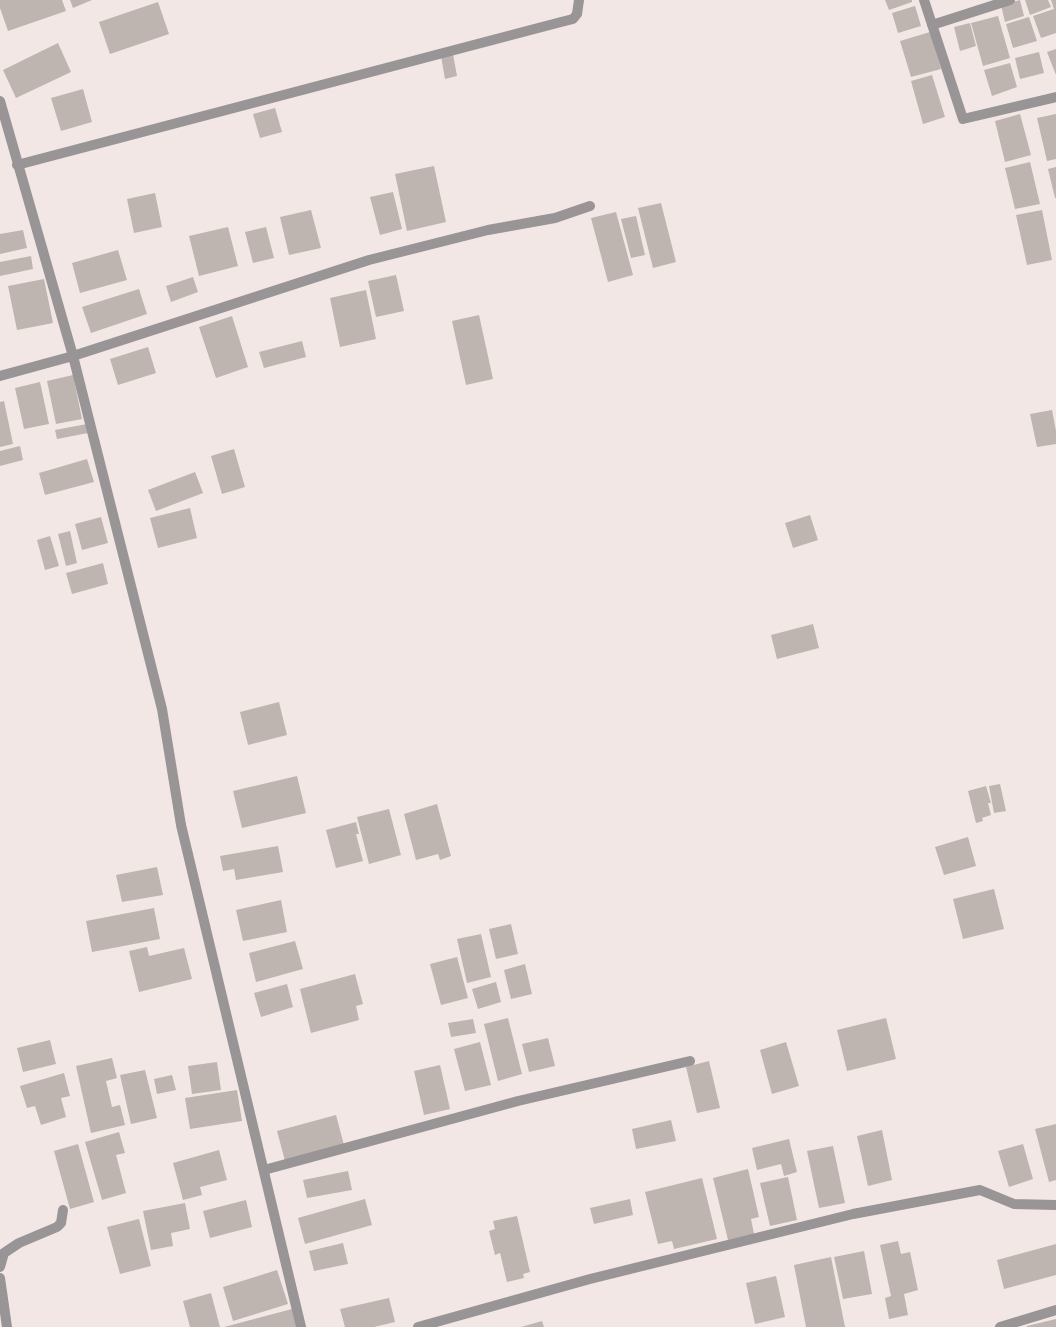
<!DOCTYPE html>
<html>
<head>
<meta charset="utf-8">
<style>
	body { margin:0 }
	canvas { display:block; background:#f2e7e5 }
</style>
</head>
<body>
<canvas width="1056" height="1327"></canvas>
<script>
const ctx = document.querySelector('canvas').getContext('2d');
ctx.lineJoin = 'round';
function fill(path, color) { ctx.fillStyle = color; ctx.fill(path, 'evenodd'); }
const toPath = rows => new Path2D(rows.map(r => 'M' + r).join(''));
function strokePath(path, color, width, dash) { ctx.strokeStyle = color; ctx.lineWidth = width; ctx.lineCap = dash ? 'butt' : 'round'; ctx.setLineDash(dash || []); ctx.stroke(path); }
fill(toPath([
	[0,0,62,0,66,11,8,31,0,8],
	[70,0,92,0,73,8],
	[885,0,912,0,912,2,889,10],
	[1020,0,1024,16,1005,22,1001,5],
	[1025,0,1048,0,1051,7,1030,15],
	[1051,0,1056,0,1056,33,1041,38,1033,16,1054,9],
	[158,2,169,34,110,54,99,22],
	[915,6,921,26,898,33,892,13],
	[998,16,1010,58,983,66,971,23],
	[1029,17,1037,41,1013,48,1006,24],
	[970,23,976,46,960,51,954,27],
	[930,32,941,69,911,77,900,41],
	[58,43,71,72,16,98,3,70],
	[1056,49,1056,75,1047,52],
	[1039,52,1044,73,1020,79,1015,58],
	[453,54,457,76,445,79,441,56],
	[1010,63,1017,87,992,96,984,70],
	[932,75,945,117,923,124,911,81],
	[83,89,92,122,61,131,51,98],
	[275,108,282,132,260,138,253,114],
	[1020,114,1031,155,1005,162,995,121],
	[1056,114,1056,159,1047,161,1037,118],
	[1030,162,1040,204,1015,209,1005,168],
	[434,166,446,222,407,231,395,174],
	[1056,167,1056,198,1055,198,1048,169],
	[393,192,402,229,380,235,370,197],
	[155,193,162,227,134,233,127,199],
	[661,203,676,262,653,268,638,208],
	[311,210,321,248,289,255,280,217],
	[1042,210,1052,260,1027,265,1016,215],
	[616,212,633,275,608,282,591,218],
	[636,216,645,255,631,258,621,219],
	[228,227,238,266,199,276,189,236],
	[266,227,274,258,253,263,245,232],
	[23,230,27,248,0,254,0,234],
	[118,250,127,280,80,293,72,263],
	[31,256,33,269,0,276,0,262],
	[396,275,404,311,376,317,368,281],
	[193,277,198,292,171,302,166,286],
	[44,279,53,323,17,330,8,286],
	[139,289,147,314,91,333,82,307],
	[366,290,376,339,340,347,330,298],
	[479,315,493,379,466,385,452,321],
	[232,316,248,367,216,378,199,327],
	[302,341,306,357,264,368,259,352],
	[148,347,156,373,118,385,110,359],
	[73,375,82,419,56,424,47,381],
	[40,382,49,424,24,429,15,388],
	[4,401,13,444,0,447,0,402],
	[1052,410,1056,431,1056,444,1037,447,1030,414],
	[87,424,88,433,57,439,55,430],
	[20,446,23,460,0,466,0,451],
	[234,449,245,487,222,494,211,456],
	[87,459,94,482,45,495,39,473],
	[195,472,203,493,156,511,148,490],
	[190,508,197,538,158,548,150,518],
	[810,515,818,540,793,548,785,523],
	[101,517,108,543,82,550,75,524],
	[70,531,77,563,66,566,58,534],
	[50,536,59,566,45,570,37,540],
	[103,563,108,584,72,594,66,573],
	[813,624,819,648,777,659,771,635],
	[279,702,287,735,248,745,240,712],
	[297,776,306,813,242,828,233,791],
	[1000,784,1006,811,994,813,989,786],
	[986,786,991,803,988,803,991,815,982,818,983,821,976,823,968,791],
	[437,804,451,856,440,860,438,854,416,860,404,814],
	[389,809,401,855,369,864,357,817],
	[356,822,359,834,356,834,363,861,336,868,326,830],
	[968,837,976,866,944,875,935,847],
	[278,846,283,872,236,880,234,869,223,871,220,856],
	[157,867,163,895,122,902,116,875],
	[994,889,1004,929,963,939,953,899],
	[281,900,287,932,243,941,236,910],
	[154,908,160,939,92,952,86,921],
	[511,924,518,954,496,959,489,929],
	[481,934,491,977,467,983,457,939],
	[295,941,303,969,256,982,249,953],
	[147,947,149,956,184,948,192,979,139,992,129,951],
	[457,957,468,998,441,1005,430,964],
	[525,964,532,994,511,999,504,970],
	[355,974,363,1004,356,1006,359,1020,311,1033,300,989],
	[496,982,501,1002,478,1009,472,989],
	[287,984,293,1007,261,1017,254,993],
	[508,1018,522,1074,498,1081,484,1024],
	[886,1018,896,1059,847,1071,837,1030],
	[473,1019,476,1033,451,1037,448,1023],
	[548,1038,555,1066,529,1072,522,1044],
	[50,1040,56,1064,23,1072,17,1048],
	[480,1042,491,1085,465,1091,454,1049],
	[786,1042,799,1086,772,1094,760,1050],
	[112,1058,117,1078,106,1081,112,1107,120,1105,125,1125,91,1133,76,1066],
	[709,1061,720,1108,697,1113,686,1067],
	[217,1062,221,1090,192,1094,188,1066],
	[440,1065,450,1109,424,1115,414,1071],
	[145,1070,157,1118,131,1124,120,1075],
	[64,1073,70,1096,61,1098,66,1117,41,1125,35,1106,27,1108,20,1086],
	[172,1075,176,1090,157,1094,154,1079],
	[237,1090,242,1121,190,1129,185,1098],
	[336,1115,344,1145,285,1161,277,1131],
	[671,1120,676,1141,636,1149,632,1129],
	[1056,1124,1056,1180,1049,1182,1035,1129],
	[882,1130,892,1180,868,1186,857,1136],
	[119,1132,125,1153,116,1155,126,1193,102,1200,85,1142],
	[789,1139,797,1172,784,1176,781,1164,757,1170,752,1148],
	[78,1144,94,1202,70,1209,54,1151],
	[1023,1144,1033,1179,1009,1187,998,1151],
	[833,1146,845,1203,819,1208,807,1151],
	[219,1150,227,1180,200,1187,202,1195,183,1200,173,1163],
	[748,1169,759,1217,751,1219,754,1234,728,1240,713,1178],
	[348,1171,352,1190,307,1198,303,1180],
	[788,1177,797,1220,770,1226,760,1183],
	[702,1178,717,1239,674,1249,672,1241,658,1244,645,1192],
	[365,1199,372,1225,305,1244,298,1218],
	[630,1199,633,1215,594,1224,590,1208],
	[246,1200,252,1227,210,1238,203,1211],
	[185,1203,190,1229,171,1233,173,1246,151,1250,143,1211],
	[517,1216,530,1272,523,1274,524,1278,507,1282,500,1253,495,1255,489,1231,495,1229,493,1221],
	[139,1219,151,1266,120,1274,107,1227],
	[898,1241,901,1254,910,1252,918,1290,904,1294,908,1315,889,1319,885,1298,891,1296,880,1245],
	[343,1243,348,1264,314,1271,309,1251],
	[1056,1244,1056,1275,1004,1289,997,1260],
	[864,1251,872,1294,843,1299,834,1257],
	[831,1257,845,1327,806,1327,794,1265],
	[277,1270,288,1304,233,1321,223,1287],
	[776,1276,785,1317,755,1324,746,1283],
	[211,1293,220,1327,190,1327,183,1301],
	[389,1298,395,1322,374,1327,345,1327,340,1309],
	[292,1309,296,1327,224,1327],
	[1056,1319,1056,1327,1027,1327,1027,1326],
	[542,1321,544,1327,521,1327]
]), '#beb4b0');
strokePath(toPath([
	[924,0,963,119,1056,97],
	[932,25,1010,0],
	[0,101,73,356,162,709,181,825,301,1327],
	[17,165,561,22,573,19,577,14,579,0],
	[0,376,73,356,369,260,488,230,555,218,590,206],
	[264,1170,518,1101,690,1061],
	[0,1267,4,1253,19,1243,57,1227,61,1223,63,1210],
	[0,1278,7,1327],
	[418,1327,590,1279,853,1214,980,1190,1014,1204,1056,1205],
	[1000,1327,1056,1310]
]), '#999495', 10);
</script>
</body>
</html>
